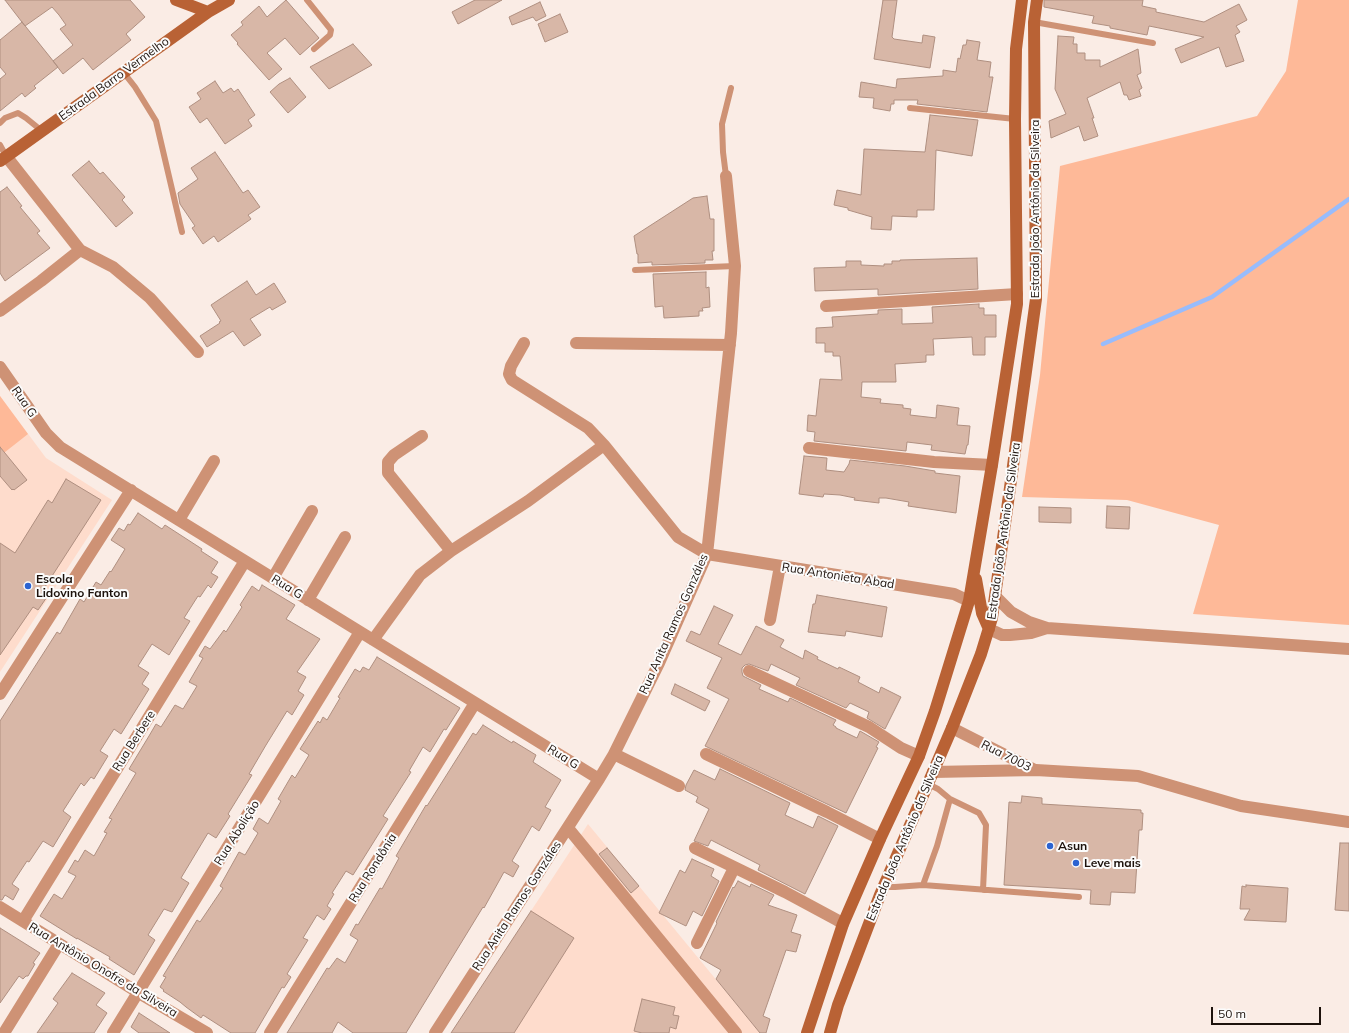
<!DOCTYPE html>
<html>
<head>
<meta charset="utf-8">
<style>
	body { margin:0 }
	#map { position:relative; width:1349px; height:1033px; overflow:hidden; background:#faece5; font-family:Mulish,sans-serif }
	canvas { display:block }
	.scale { position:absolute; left:1211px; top:1007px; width:110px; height:18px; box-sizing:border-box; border:2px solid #1d120c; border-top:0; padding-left:5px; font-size:12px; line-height:14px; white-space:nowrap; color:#1d120c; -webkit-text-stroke:3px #fcfcfc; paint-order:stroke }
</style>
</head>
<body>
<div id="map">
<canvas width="1349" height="1033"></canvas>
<div class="scale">50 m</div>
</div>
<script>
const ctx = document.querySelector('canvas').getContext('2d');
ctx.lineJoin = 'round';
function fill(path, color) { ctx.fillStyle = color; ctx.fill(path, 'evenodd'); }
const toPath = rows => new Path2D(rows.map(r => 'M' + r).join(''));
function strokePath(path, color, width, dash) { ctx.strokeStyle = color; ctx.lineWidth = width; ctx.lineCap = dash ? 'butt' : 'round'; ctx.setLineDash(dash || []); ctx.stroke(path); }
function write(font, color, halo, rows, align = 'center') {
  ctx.font = font + ' Mulish,sans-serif'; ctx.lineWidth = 4; ctx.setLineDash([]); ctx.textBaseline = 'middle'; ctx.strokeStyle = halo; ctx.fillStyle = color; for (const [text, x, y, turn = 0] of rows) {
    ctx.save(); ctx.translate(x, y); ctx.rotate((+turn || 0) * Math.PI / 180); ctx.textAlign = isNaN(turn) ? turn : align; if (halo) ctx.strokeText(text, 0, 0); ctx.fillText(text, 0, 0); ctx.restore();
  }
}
fill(toPath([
	[0,396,46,458,112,500,0,672],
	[588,824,760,1033,451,1033]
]), '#fedccc');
fill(toPath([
	[1298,0,1349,0,1349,625,1193,614,1219,525,1127,500,1022,497,1040,375,1060,166,1257,116,1286,71],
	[0,396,28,434,0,456]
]), '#feb998');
strokePath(toPath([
	[1103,344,1212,297,1349,199]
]), '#98bcfc', 4.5);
const building = toPath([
	[5,0,130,0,145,17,126,34,131,40,93,70,83,58,63,74,53,61,73,45,60,29,66,25,59,15,52,7,25,26,5,0],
	[286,0,319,38,300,55,285,38,267,53,282,69,269,80,237,44,238,43,231,35,243,25,241,22,259,6,267,17,286,0],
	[475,0,502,0,458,24,452,12,475,0],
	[883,0,897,0,892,37,894,39,922,43,923,35,935,37,930,68,874,59,883,0],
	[1044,0,1143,0,1142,6,1156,9,1156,12,1204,22,1239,4,1247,20,1236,26,1240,32,1235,35,1244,61,1226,67,1219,47,1181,63,1175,49,1204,37,1149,26,1147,35,1110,28,1110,26,1092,23,1094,16,1044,7,1044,0],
	[540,2,546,16,536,21,533,17,512,25,509,17,540,2],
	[560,14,568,32,545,42,538,24,560,14],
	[22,22,58,67,34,86,36,88,25,97,22,93,0,111,0,79,6,74,0,67,0,40,22,22],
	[1058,36,1074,37,1073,44,1077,44,1077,53,1085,53,1085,60,1100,60,1100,67,1138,49,1141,73,1137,75,1142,88,1139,90,1141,96,1129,100,1127,95,1124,95,1120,82,1087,98,1094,118,1092,118,1098,136,1084,141,1079,126,1051,138,1049,121,1066,114,1055,89,1058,36],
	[967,40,980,42,977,60,991,62,989,77,993,77,987,112,917,104,918,100,894,100,894,104,891,104,890,111,873,108,874,98,859,97,861,82,896,88,897,79,943,76,943,70,956,72,958,58,960,59,963,45,966,45,967,40],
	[353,44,372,65,329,89,310,67,353,44],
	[290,78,306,97,288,113,270,92,279,84,290,78],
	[215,81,223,93,231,88,234,92,238,89,255,115,248,120,252,126,225,144,207,118,200,123,189,107,201,99,197,93,215,81],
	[930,115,978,120,972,156,936,150,934,210,917,210,917,217,892,216,891,230,871,229,872,217,848,210,848,208,834,205,837,190,861,195,864,149,925,152,930,115],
	[215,152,243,193,248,190,260,207,248,215,251,219,218,242,214,236,203,244,192,228,195,226,180,204,178,193,198,179,191,168,215,152],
	[89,161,100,174,103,172,125,197,122,200,133,213,116,227,72,175,89,161],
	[7,187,22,206,20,207,40,231,37,233,50,248,5,281,0,273,0,192,7,187],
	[707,196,710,219,714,219,714,251,712,251,713,260,705,260,705,263,652,265,652,262,638,263,638,254,637,254,634,236,693,198,707,196],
	[977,258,978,289,878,295,878,289,815,291,814,268,846,267,846,261,861,261,861,265,884,266,884,264,892,264,892,261,900,261,900,260,977,258],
	[706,272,706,288,709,287,710,307,702,308,703,311,699,311,699,316,664,318,663,306,655,307,653,274,706,272],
	[247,281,256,295,274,283,286,302,272,310,270,307,250,319,261,335,244,346,233,331,207,347,200,336,220,323,219,322,221,321,211,305,247,281],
	[979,304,979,308,984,308,984,315,996,315,996,337,985,337,985,355,973,355,972,337,933,339,934,355,926,355,926,362,895,364,896,382,862,382,861,397,881,399,880,403,903,405,903,408,911,409,910,415,936,418,937,405,959,408,957,425,970,426,968,445,967,445,965,454,931,450,932,445,907,442,906,451,814,441,815,432,807,431,808,415,816,416,820,379,842,380,840,356,833,356,833,352,825,352,825,343,816,343,816,328,833,327,832,317,878,314,878,310,902,309,902,324,933,323,932,307,979,304],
	[0,447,27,480,14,490,13,489,12,490,0,476,0,447],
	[804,456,827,458,826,470,844,472,849,464,850,460,905,466,935,471,935,473,960,476,956,513,908,506,909,502,886,498,879,498,879,503,854,500,855,498,840,495,824,494,823,497,799,494,804,456],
	[66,479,101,500,43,590,49,594,38,610,33,607,0,655,0,543,15,553,48,500,52,503,66,479],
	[1107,506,1130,507,1129,529,1106,528,1107,506],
	[1039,507,1071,508,1071,523,1039,522,1039,507],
	[138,513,162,529,165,525,202,549,201,551,218,562,211,573,218,577,211,588,208,585,200,597,198,596,184,618,190,621,169,655,152,644,138,666,149,673,142,684,149,689,121,734,114,729,100,751,108,756,94,779,91,777,84,786,81,783,63,811,71,817,53,847,43,841,29,862,27,861,12,884,19,889,13,900,5,895,2,900,0,900,0,721,57,632,60,634,80,599,84,602,96,582,101,585,110,571,111,572,125,549,111,540,119,528,124,531,128,524,130,525,138,513],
	[262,585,295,605,286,619,320,639,297,672,306,677,298,691,304,695,292,715,287,711,266,745,249,774,252,775,228,814,230,816,216,838,208,833,181,878,189,883,172,912,164,909,148,935,155,940,134,975,109,959,110,957,77,938,77,939,40,916,54,894,62,899,76,876,68,872,75,860,78,862,85,850,94,856,107,833,104,832,112,819,109,818,136,773,129,769,149,736,156,724,161,727,175,705,183,709,197,686,189,682,203,658,199,656,205,646,210,649,224,630,226,632,242,607,240,605,252,586,259,591,262,585],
	[817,595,887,607,882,637,846,631,845,636,808,632,813,604,815,604,817,595],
	[714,606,733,615,718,644,741,655,756,626,784,640,780,647,803,659,805,650,818,657,817,659,838,669,839,667,860,677,858,682,879,693,881,687,901,697,885,729,867,718,869,712,850,703,846,708,796,685,800,678,771,664,768,671,749,664,745,665,742,668,742,672,743,676,761,685,759,689,788,702,790,698,836,720,833,725,836,727,836,728,857,738,860,731,879,742,876,747,878,748,846,813,705,746,729,699,707,688,722,658,686,641,691,631,700,635,714,606],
	[377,657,460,708,446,730,444,729,430,752,423,747,409,771,411,772,383,816,388,819,353,875,346,871,332,893,334,894,327,906,331,909,324,920,317,915,303,938,308,940,287,974,291,977,284,988,282,987,255,1033,231,1033,203,1015,201,1018,186,1007,180,1002,163,991,164,990,160,987,166,977,163,976,197,920,200,922,223,888,220,886,239,852,245,855,258,833,253,829,259,818,268,824,281,801,278,799,292,775,295,778,309,755,300,749,318,721,320,723,323,717,327,720,340,698,338,697,355,669,360,672,363,667,369,670,377,657],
	[675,684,710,701,705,711,671,694,675,684],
	[483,725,512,743,513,741,536,755,533,762,561,780,545,807,551,810,539,831,532,826,512,861,519,866,513,877,504,872,484,908,483,907,406,1033,353,1033,338,1022,332,1033,287,1033,327,968,329,969,337,958,345,963,358,940,350,935,356,924,358,925,380,888,382,889,399,858,396,856,426,805,427,806,473,733,476,735,483,725],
	[720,769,790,803,785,815,813,828,818,816,838,826,805,894,758,870,760,865,711,840,708,846,694,841,709,809,696,802,698,797,685,790,686,785,694,770,715,780,720,769],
	[1022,796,1042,798,1042,804,1141,810,1141,813,1143,813,1142,830,1139,830,1135,893,1111,892,1110,905,1090,904,1091,890,1004,885,1009,802,1021,803,1022,796],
	[1340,843,1349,843,1349,911,1335,910,1340,843],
	[607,848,639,886,631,893,599,854,607,848],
	[692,859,714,869,711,876,719,881,702,916,693,911,686,926,659,913,680,870,685,873,692,859],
	[738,881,750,887,751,884,774,895,768,905,797,915,791,932,801,935,796,952,786,950,763,1016,770,1019,766,1033,760,1033,716,979,721,970,700,958,717,923,716,922,733,887,734,888,738,881],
	[1246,885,1288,888,1286,922,1244,920,1250,909,1240,909,1242,886,1246,887,1246,885],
	[531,911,574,938,514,1033,451,1033,531,911],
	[0,928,40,953,33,963,35,964,28,976,26,976,23,979,19,976,0,1003,0,928],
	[72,973,105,993,96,1005,107,1013,94,1033,37,1033,58,1003,53,999,72,973],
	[642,999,675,1007,673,1015,679,1016,676,1029,670,1027,669,1033,642,1033,634,1031,642,999],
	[139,1013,170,1033,139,1033,131,1027,139,1013]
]);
fill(building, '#d8b7a7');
strokePath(building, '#af8f80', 1);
strokePath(toPath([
	[307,0,331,30,330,35,314,49],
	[1034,22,1153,43],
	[124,73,135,87,156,121,182,232],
	[910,108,1015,119],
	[0,123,5,118,18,113,26,118,42,131],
	[0,145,6,156],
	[726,176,723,152,722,124,731,88],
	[635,270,735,266],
	[928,784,938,789,950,799,979,813,986,825,983,890],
	[923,885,937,846,950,799],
	[884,887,895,887,923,885,1079,897]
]), '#ce9275', 6);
strokePath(toPath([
	[6,156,80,250,113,267,150,298,198,352],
	[826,306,1017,294],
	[0,311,41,281,80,250],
	[524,343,511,366,509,374,512,380,588,428,604,445],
	[576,343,730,345],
	[0,367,46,433,60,447,599,779],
	[422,436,394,455,388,462,388,473,451,551],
	[809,448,934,462,992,465],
	[179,520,214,461],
	[273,578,312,511],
	[996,597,1011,612,1029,622,1047,628,1349,649],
	[308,600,345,537],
	[770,620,780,566],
	[989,629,1002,635,1010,635,1031,633,1047,628],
	[373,640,420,575,451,551,528,501,604,445,678,537,707,554,954,594,969,601],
	[749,671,869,727,901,748,919,756],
	[0,694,131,490],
	[952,728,1033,769],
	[614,754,679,786],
	[706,754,827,812,880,839],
	[933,772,1036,770,1138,776,1241,806,1349,822],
	[568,828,736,1033],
	[695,848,785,892,837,920,843,924],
	[0,907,139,993,207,1033],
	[23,921,245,561],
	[697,943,734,868],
	[4,1033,59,944],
	[113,1033,360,632],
	[270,1033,475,703],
	[435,1033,599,779,614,754,659,663,707,554,731,333,735,266,726,176]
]), '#ce9275', 12);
strokePath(toPath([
	[176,0,208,12],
	[0,161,208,12,229,0],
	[976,579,982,613,989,629],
	[807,1033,843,924,880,839,919,756,935,711,969,601,992,465,1017,304,1015,119,1016,49,1022,0],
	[830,1033,838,1005,880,895,952,728,981,654,992,618,1036,299,1034,22,1037,0]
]), '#b96235', 12);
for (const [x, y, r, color] of [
	[28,586,4,"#2c63d1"],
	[1050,846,4,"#2c63d1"],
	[1076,863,4,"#2c63d1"]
]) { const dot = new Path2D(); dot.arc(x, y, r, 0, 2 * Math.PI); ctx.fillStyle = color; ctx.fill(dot); strokePath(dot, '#fcfcfc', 1.5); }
write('12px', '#1d120c', '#fcfcfc', [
	["Estrada Barro Vermelho",114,79,-36],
	["Estrada João Antônio da Silveira",1035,209,-90],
	["Rua G",24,402,55],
	["Estrada João Antônio da Silveira",1004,531,-82],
	["Rua Antonieta Abad",838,576,9],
	["Rua G",287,587,32],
	["Rua Anita Ramos Gonzáles",674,624,-66],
	["Rua Berbere",134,741,-58],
	["Rua 7003",1006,756,27],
	["Rua G",563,757,32],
	["Rua Abolição",237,833,-58],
	["Estrada João Antônio da Silveira",905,838,-67],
	["Rua Rondônia",373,868,-58],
	["Rua Anita Ramos Gonzáles",517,906,-57],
	["Rua Antônio Onofre da Silveira",103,970,31]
]);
write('bold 12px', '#1d120c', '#fcfcfc', [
	["Escola",36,579],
	["Lidovino Fanton",36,593],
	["Asun",1058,846],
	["Leve mais",1084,863]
], 'left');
</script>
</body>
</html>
